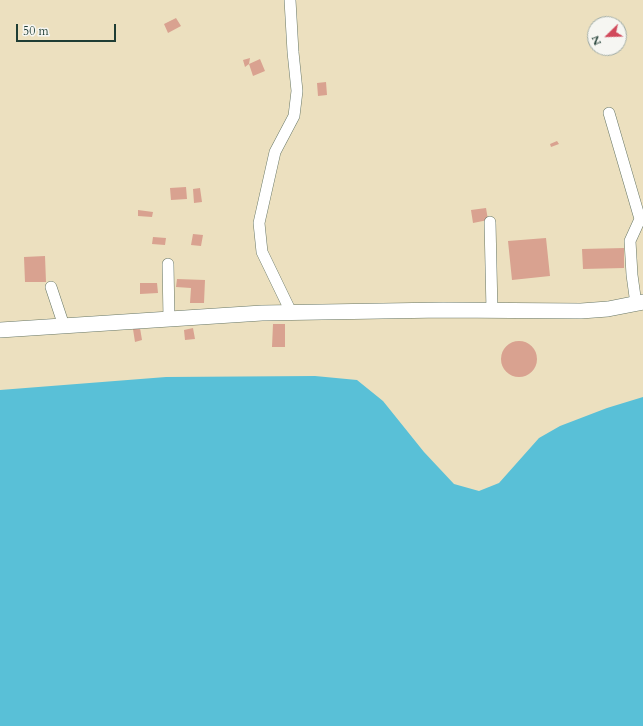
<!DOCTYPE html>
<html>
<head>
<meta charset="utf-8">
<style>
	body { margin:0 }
	#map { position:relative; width:643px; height:726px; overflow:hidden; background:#ece0bf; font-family:Cardo,serif }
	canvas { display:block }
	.north { position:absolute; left:587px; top:16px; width:40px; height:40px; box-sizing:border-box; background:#f6f6f2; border:1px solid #a0aca6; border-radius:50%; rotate:247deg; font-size:11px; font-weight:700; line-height:16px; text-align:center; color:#1f3d34 }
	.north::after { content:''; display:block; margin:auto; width:14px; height:18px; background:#d1495b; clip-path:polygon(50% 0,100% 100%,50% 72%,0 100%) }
	.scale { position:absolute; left:16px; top:24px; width:100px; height:18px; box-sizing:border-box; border:2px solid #1f3d34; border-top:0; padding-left:5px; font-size:12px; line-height:14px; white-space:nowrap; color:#1f3d34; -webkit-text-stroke:3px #f6f6f2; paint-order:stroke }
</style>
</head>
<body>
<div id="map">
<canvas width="643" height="726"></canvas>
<div class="north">N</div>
<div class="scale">50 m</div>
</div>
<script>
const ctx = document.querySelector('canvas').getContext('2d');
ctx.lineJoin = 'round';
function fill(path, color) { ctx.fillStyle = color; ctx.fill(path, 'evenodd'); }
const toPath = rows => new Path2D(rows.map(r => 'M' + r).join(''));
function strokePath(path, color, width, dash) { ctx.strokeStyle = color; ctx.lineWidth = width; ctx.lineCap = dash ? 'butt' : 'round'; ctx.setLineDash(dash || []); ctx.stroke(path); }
fill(toPath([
	[315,376,357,380,383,401,424,452,454,484,479,491,499,483,539,438,560,426,607,408,643,397,643,726,0,726,0,390,166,377]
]), '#59c0d7');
fill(toPath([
	[176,18,181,26,168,33,164,24],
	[250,58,249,64,260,59,265,71,253,76,249,64,245,67,243,60],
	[326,82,327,95,318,96,317,83],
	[557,141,559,144,551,147,550,144],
	[186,187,187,199,171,200,170,188],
	[200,188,202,202,194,203,193,189],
	[486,208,488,220,473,223,471,210],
	[138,210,153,212,152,217,138,216],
	[193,234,203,235,201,246,191,245],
	[153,237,166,238,165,245,152,244],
	[546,238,550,276,512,280,508,241],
	[624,248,624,268,583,269,582,249],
	[45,256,46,282,25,282,24,257],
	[177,279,205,280,204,303,190,303,191,288,176,287],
	[140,283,157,283,158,293,140,294],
	[273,324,285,324,285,347,272,347],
	[140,328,142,340,135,342,133,329],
	[193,328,195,339,185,340,184,330],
	'501 359a18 18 0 1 1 36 0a18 18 0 1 1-36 0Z'
]), '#d9a290');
const minor = toPath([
	[290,0,293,52,297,91,294,116,275,152,259,223,262,252,291,312],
	[609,113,640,219,630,241,632,275,636,304],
	[490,222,492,311],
	[168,264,169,319],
	[51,287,64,326]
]);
const secondary = toPath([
	[0,330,262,313,443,310,581,311,608,309,643,302]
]);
strokePath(minor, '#677665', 12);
strokePath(secondary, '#677665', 16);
strokePath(minor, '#fff', 11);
strokePath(secondary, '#fff', 15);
</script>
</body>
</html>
